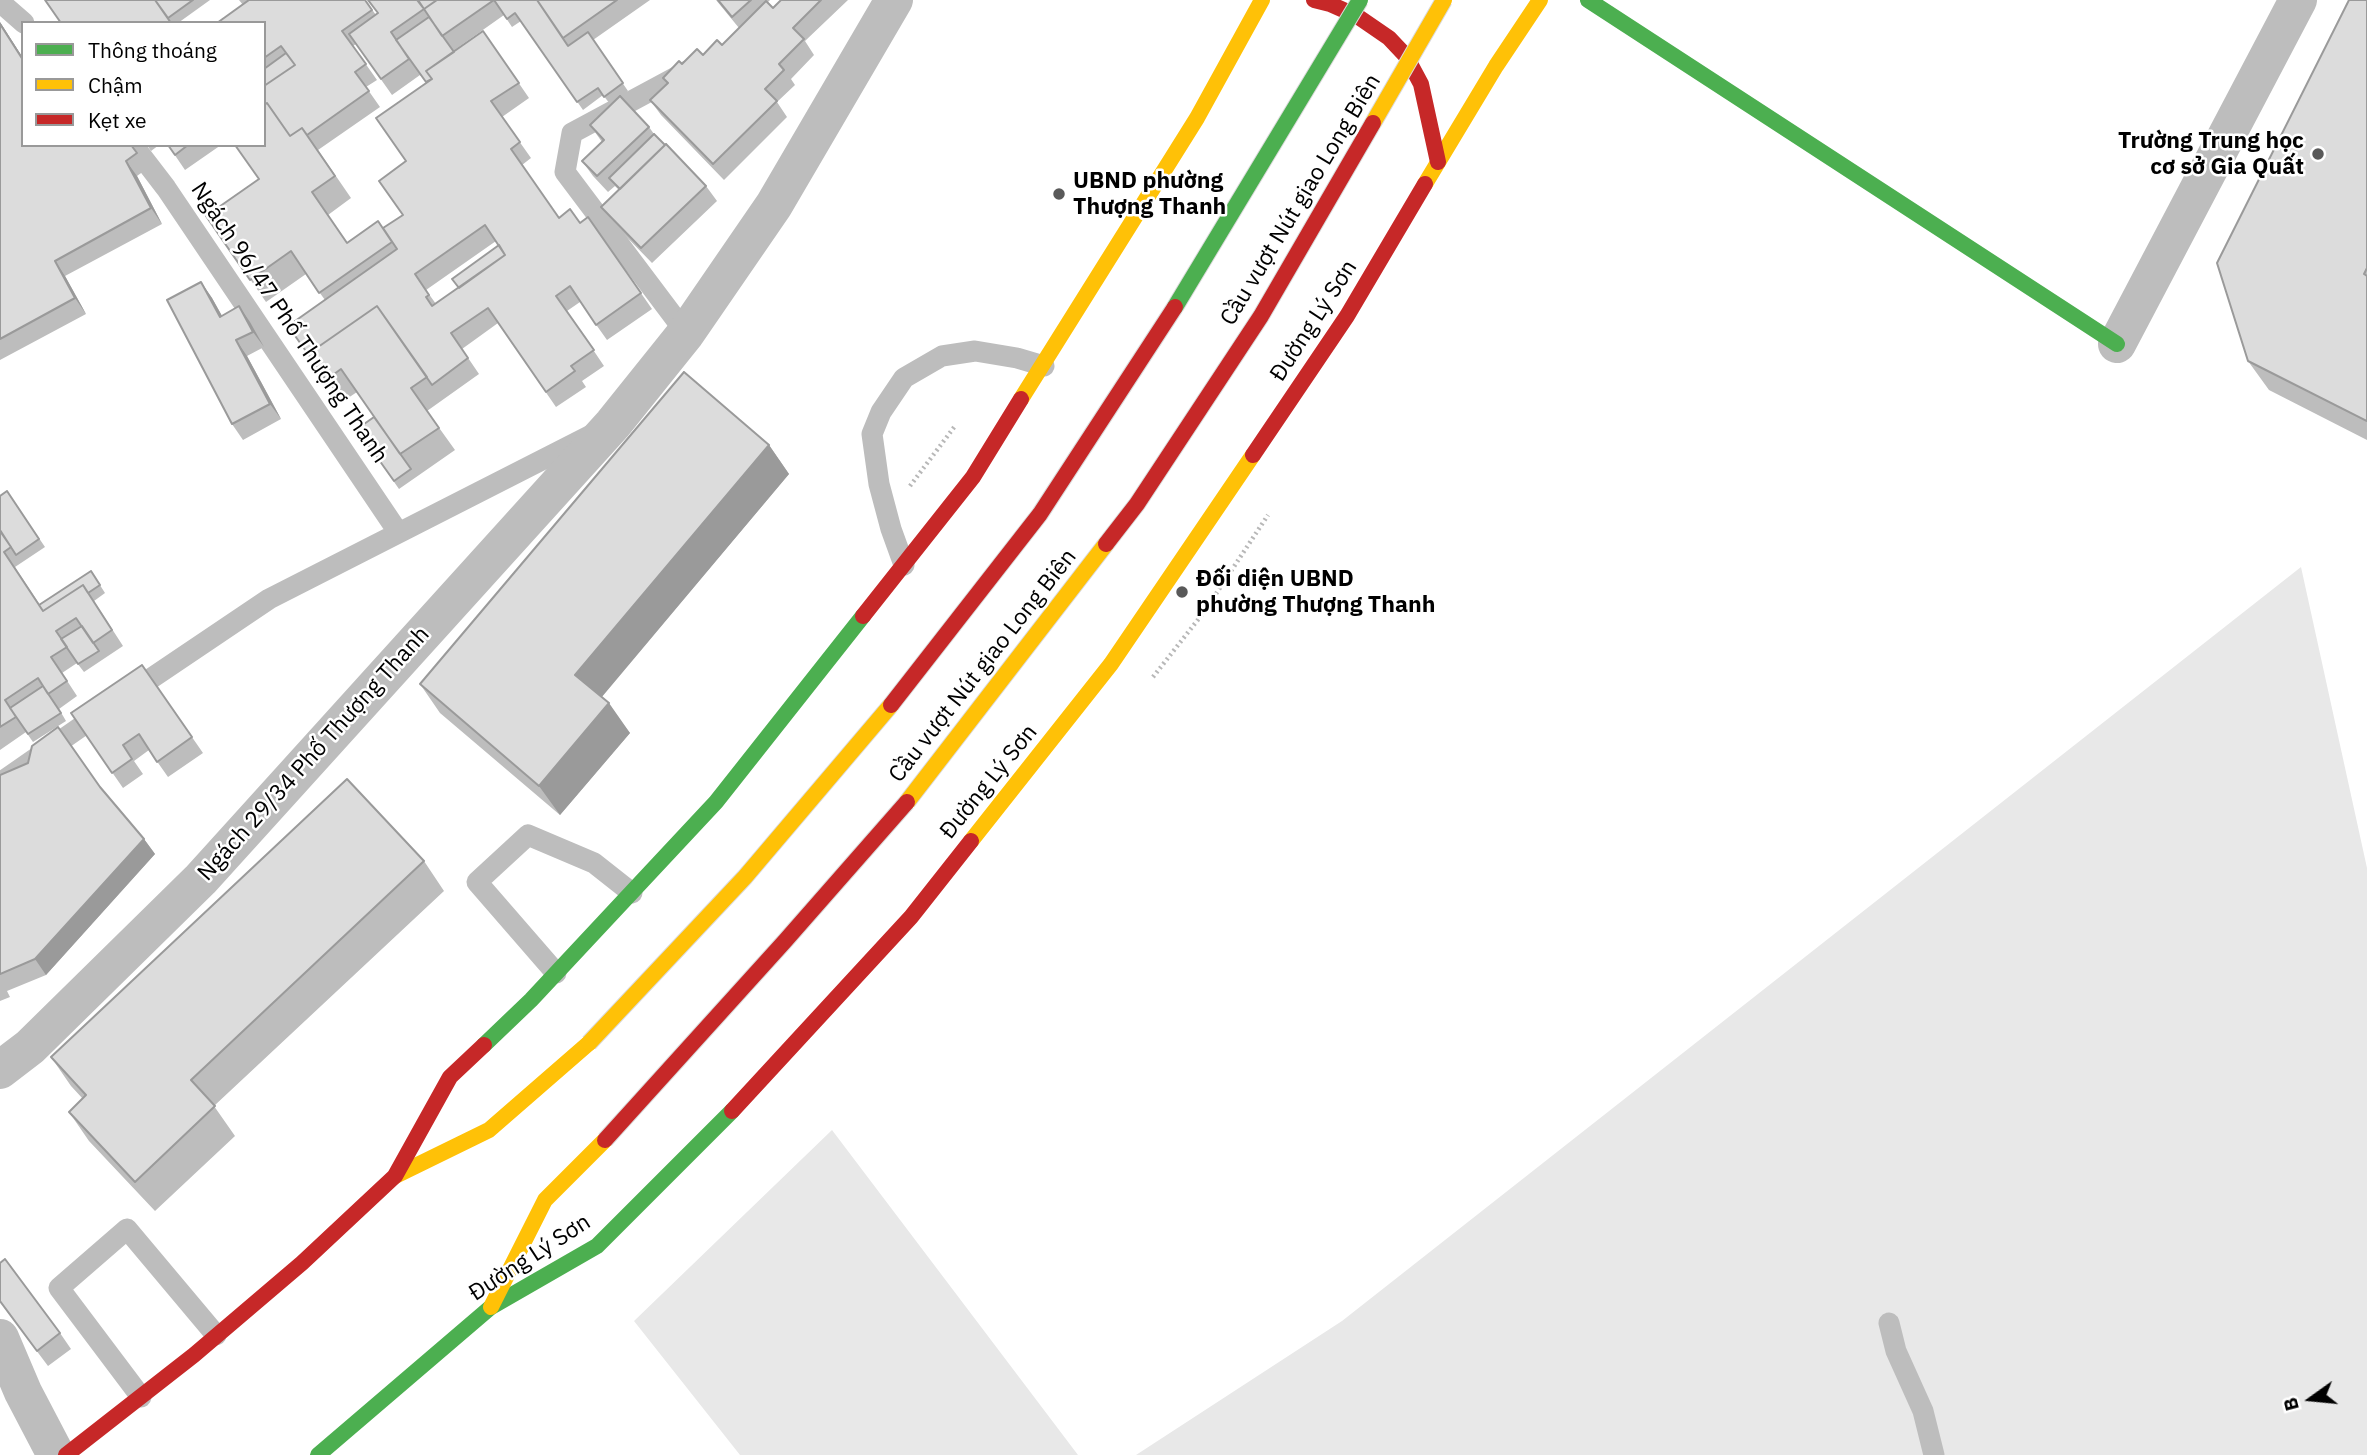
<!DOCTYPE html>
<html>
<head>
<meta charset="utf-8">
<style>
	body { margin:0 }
	#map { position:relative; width:2367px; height:1455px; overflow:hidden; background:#fff; font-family:"IBM Plex Sans",sans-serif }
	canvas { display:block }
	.legend { position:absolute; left:21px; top:21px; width:245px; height:126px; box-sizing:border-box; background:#fff; border:2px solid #999; margin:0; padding:9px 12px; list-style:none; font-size:21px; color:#000 }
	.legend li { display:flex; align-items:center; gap:14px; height:35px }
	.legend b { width:35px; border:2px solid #999 }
	.north { position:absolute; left:2276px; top:1364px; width:70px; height:70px; -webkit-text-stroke:5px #fff; paint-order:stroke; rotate:255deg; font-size:19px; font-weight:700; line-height:28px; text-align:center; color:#000 }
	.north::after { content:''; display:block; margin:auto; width:24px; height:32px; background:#000; clip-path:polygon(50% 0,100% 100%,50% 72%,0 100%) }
</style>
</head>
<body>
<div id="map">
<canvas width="2367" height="1455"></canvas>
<ul class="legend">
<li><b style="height:9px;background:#4caf50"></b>Thông thoáng</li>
<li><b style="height:9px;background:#ffc107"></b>Chậm</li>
<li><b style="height:9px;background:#c62828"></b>Kẹt xe</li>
</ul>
<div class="north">B</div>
</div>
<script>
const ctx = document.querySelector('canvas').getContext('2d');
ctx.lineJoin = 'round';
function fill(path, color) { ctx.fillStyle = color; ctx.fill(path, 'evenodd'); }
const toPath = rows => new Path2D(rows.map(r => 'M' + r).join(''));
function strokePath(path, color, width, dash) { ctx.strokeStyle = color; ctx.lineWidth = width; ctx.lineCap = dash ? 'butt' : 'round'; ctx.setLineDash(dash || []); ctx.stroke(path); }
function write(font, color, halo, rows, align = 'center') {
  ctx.font = font + ' "IBM Plex Sans",sans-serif'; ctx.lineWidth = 5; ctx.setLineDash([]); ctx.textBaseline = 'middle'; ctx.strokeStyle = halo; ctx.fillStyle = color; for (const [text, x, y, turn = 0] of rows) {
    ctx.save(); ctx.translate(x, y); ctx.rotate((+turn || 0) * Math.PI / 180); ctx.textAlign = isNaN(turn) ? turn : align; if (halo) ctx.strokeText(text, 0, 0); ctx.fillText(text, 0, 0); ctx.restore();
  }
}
fill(toPath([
	[2301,567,2367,868,2367,1455,1136,1455,1342,1321],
	[832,1130,1078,1455,740,1455,634,1321]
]), '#e8e8e8');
strokePath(toPath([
	[910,486,955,426],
	[1153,677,1204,612,1268,515]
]), '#b8b8b8', 4.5, [2, 3.5]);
strokePath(toPath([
	[0,2,24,23],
	[133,145,166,188,398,532],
	[686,333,565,172,572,133,691,69],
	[904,565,891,529,879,484,872,434,881,412,904,378,942,356,975,351,1017,358,1044,366],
	[128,694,269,599,591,435],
	[0,783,102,712],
	[556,973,477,882,528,835,594,863,632,893],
	[1889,1323,1896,1351,1923,1411,1934,1455],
	[141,1397,59,1288,127,1229,216,1335]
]), '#bdbdbd', 21);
strokePath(toPath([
	[2117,344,2298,0],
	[0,1070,30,1047,201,879,613,424,686,333,774,205,894,0],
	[0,1338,23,1392,56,1455]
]), '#bdbdbd', 38);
strokePath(toPath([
	[1588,0,2117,344],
	[484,1045,531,1000,716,802,863,616],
	[318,1455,491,1307,597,1246,732,1111]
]), '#4caf50', 16);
strokePath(toPath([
	[1425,184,1496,66,1540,0],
	[1021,399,1197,118,1262,0],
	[971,841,1111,664,1253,455],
	[395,1176,489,1130,589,1043],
	[491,1307,545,1200,605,1140]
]), '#ffc107', 16);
strokePath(toPath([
	[1314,0,1330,4,1357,16,1389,38,1406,56,1421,84,1438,162],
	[1253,455,1347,316,1425,184],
	[863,616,973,477,1021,399],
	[732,1111,911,917,971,841],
	[66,1455,194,1355,302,1263,395,1176,450,1077,484,1045]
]), '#c62828', 16);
const fastBridge = toPath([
	[1175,307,1360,0]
]);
const slowBridge = toPath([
	[1373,123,1444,0],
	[907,802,1106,544],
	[589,1043,745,877,891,705]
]);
const jamBridge = toPath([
	[1106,544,1137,504,1261,316,1373,123],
	[891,705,1040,514,1175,307],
	[605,1140,785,941,907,802]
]);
strokePath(fastBridge, '#dbdbdb', 18, []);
strokePath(slowBridge, '#dbdbdb', 18, []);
strokePath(jamBridge, '#dbdbdb', 18, []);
strokePath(fastBridge, '#4caf50', 16);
strokePath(slowBridge, '#ffc107', 16);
strokePath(jamBridge, '#c62828', 16);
fill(toPath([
	[86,0,210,0,178,23,61,23],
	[239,0,365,0,376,15,378,13,368,0,650,0,593,40,628,91,621,97,649,127,654,134,706,186,717,201,652,263,612,222,601,207,619,190,615,186,608,192,593,176,582,161,602,142,590,125,615,100,610,104,603,95,583,110,521,21,512,27,504,15,453,51,483,31,529,98,502,117,531,158,522,165,559,218,580,223,588,217,652,309,607,340,580,302,567,311,604,366,582,381,586,387,556,407,498,323,462,349,479,374,427,411,455,450,399,489,357,429,374,417,357,392,342,402,288,326,325,300,306,274,266,302,206,216,259,179,264,145,264,23,243,5],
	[356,44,392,95,420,75,427,83,406,161,403,215,383,228,347,243,328,215,351,198,318,150,380,107,366,87,377,80,353,46],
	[496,241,499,245,458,288,436,304,426,290],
	[716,0,770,0,768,2,773,8,781,0,848,0,805,41,814,55,791,79,795,85,777,102,787,117,724,180,661,115,650,100,667,83,663,78,682,64,703,55,722,45,739,28],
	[2367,0,2367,440,2269,390,2248,361],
	[0,22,23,58,23,145,131,145,148,168,137,176,162,224,65,276,86,314,0,360],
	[147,145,159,145,151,151],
	[168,145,221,145,185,170],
	[201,282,212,298,222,316,239,306,250,322,264,347,247,356,281,419,243,440,232,424],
	[769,445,789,474,601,697,630,733,560,815,440,713,420,684],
	[7,491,45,547,15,567,40,605,91,571,105,593,94,601,123,646,84,672,77,663,62,673,77,696,59,709,66,721,33,742,26,732,0,750,0,496],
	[142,665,203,753,168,777,149,750,134,761,143,774,123,788,71,713],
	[0,775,100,787,144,839,155,854,46,975,7,991,10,997,0,1001],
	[424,861,444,891,214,1106,235,1136,155,1211,89,1141,69,1112,83,1099,71,1086,51,1057],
	[0,1263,60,1333,71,1349,48,1366,0,1302]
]), '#bdbdbd');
fill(toPath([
	[0,22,23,58,23,60,0,24],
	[126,161,137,176,162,224,151,208],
	[55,261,65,276,86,314,75,298],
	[201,282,212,298,231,332,220,317],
	[239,306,250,322,264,347,253,332],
	[236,340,247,356,281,419,270,404],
	[769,445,789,474,596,704,575,675],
	[609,703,630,733,560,815,539,786],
	[144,839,155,854,46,975,35,959]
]), '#9a9a9a');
const building = toPath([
	[45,0,155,0,171,23,61,23,45,0],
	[155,0,193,0,168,18,155,0],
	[249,0,365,0,372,10,342,31,366,64,355,72,369,91,307,135,302,128,290,136,267,103,264,105,264,86,295,65,281,46,264,58,264,23,217,23,249,0],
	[368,0,417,0,424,9,391,32,409,59,381,79,349,34,378,13,368,0],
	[418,0,437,0,424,9,418,0],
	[437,0,494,0,442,36,424,9,437,0],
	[494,0,537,0,568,46,588,32,623,83,604,97,598,88,577,102,515,13,507,19,494,0],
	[537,0,617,0,563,38,537,0],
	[718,0,751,0,732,17,718,0],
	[781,0,821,0,793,28,804,39,779,64,784,70,765,89,777,101,713,164,650,100,668,83,663,78,679,61,682,64,697,49,703,55,717,40,722,45,766,1,773,8,781,0],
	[2349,0,2367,0,2367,268,2364,274,2367,276,2367,421,2248,361,2217,263,2349,0],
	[429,17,454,52,426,71,432,79,426,82,396,40,429,17],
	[0,24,23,60,23,145,131,145,137,153,126,161,151,208,55,261,75,298,0,339,0,24],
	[483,31,519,83,491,101,520,142,511,149,559,218,570,209,580,223,588,217,641,293,596,325,570,286,556,296,594,350,571,366,575,371,546,392,488,308,451,333,468,358,432,385,377,306,308,354,288,326,397,249,383,228,403,215,379,181,406,161,376,118,432,79,426,71,483,31],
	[485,225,505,255,432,306,426,297,429,295,415,274,485,225],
	[286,53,295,65,264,86,264,69,286,53],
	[620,96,649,127,597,176,582,161,604,140,590,125,620,96],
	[267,103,290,136,302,128,335,176,312,192,347,243,378,221,392,242,319,293,291,251,250,280,206,216,259,179,235,145,264,145,264,105,267,103],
	[654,134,665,145,620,189,609,178,654,134],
	[666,144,706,186,641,248,601,207,666,144],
	[168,145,188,145,175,155,168,145],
	[499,245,505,255,459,288,452,279,499,245],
	[201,282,220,317,239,306,253,332,236,340,270,404,232,424,167,300,201,282],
	[377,306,427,377,411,388,439,428,400,454,341,369,326,380,308,354,377,306],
	[684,372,769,445,575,675,609,703,539,786,420,684,684,372],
	[374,417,411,469,394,481,357,429,374,417],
	[7,491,39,539,16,555,0,530,0,496,7,491],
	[0,531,11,547,4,552,43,611,83,585,112,630,93,643,76,618,56,631,67,647,51,657,67,681,48,694,38,678,5,700,16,717,0,727,0,531],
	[91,571,100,585,88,593,83,585,43,611,39,605,91,571],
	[82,626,99,651,78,664,61,639,82,626],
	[142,665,192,737,157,762,139,734,123,745,132,759,112,773,71,713,142,665],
	[43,686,61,713,28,734,10,708,43,686],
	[58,727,100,787,144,839,35,959,0,974,0,775,28,763,32,746,58,727],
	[347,779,424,861,191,1080,215,1106,135,1182,69,1112,86,1095,51,1057,347,779],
	[5,1259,60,1333,37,1351,0,1301,0,1263,5,1259]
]);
fill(building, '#dcdcdc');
strokePath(building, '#9a9a9a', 2);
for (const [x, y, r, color] of [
	[2318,154,7,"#595959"],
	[1059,194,7,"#595959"],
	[1182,592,7,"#595959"]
]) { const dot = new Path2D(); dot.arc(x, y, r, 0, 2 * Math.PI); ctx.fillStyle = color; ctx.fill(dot); strokePath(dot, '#fff', 2.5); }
write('bold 23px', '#000', '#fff', [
	["Trường Trung học",2304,141,"right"],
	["cơ sở Gia Quất",2304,167,"right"],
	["UBND phường",1073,181],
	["Thượng Thanh",1073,207],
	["Đối diện UBND",1196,579],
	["phường Thượng Thanh",1196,605]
], 'left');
write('23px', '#000', '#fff', [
	["Cầu vượt Nút giao Long Biên",1301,200,-59],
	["Đường Lý Sơn",1314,321,-57],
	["Ngách 96/47 Phố Thượng Thanh",289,323,56],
	["Cầu vượt Nút giao Long Biên",983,666,-52],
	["Ngách 29/34 Phố Thượng Thanh",314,754,-48],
	["Đường Lý Sơn",989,782,-51],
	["Đường Lý Sơn",530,1258,-33]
]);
</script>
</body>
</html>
